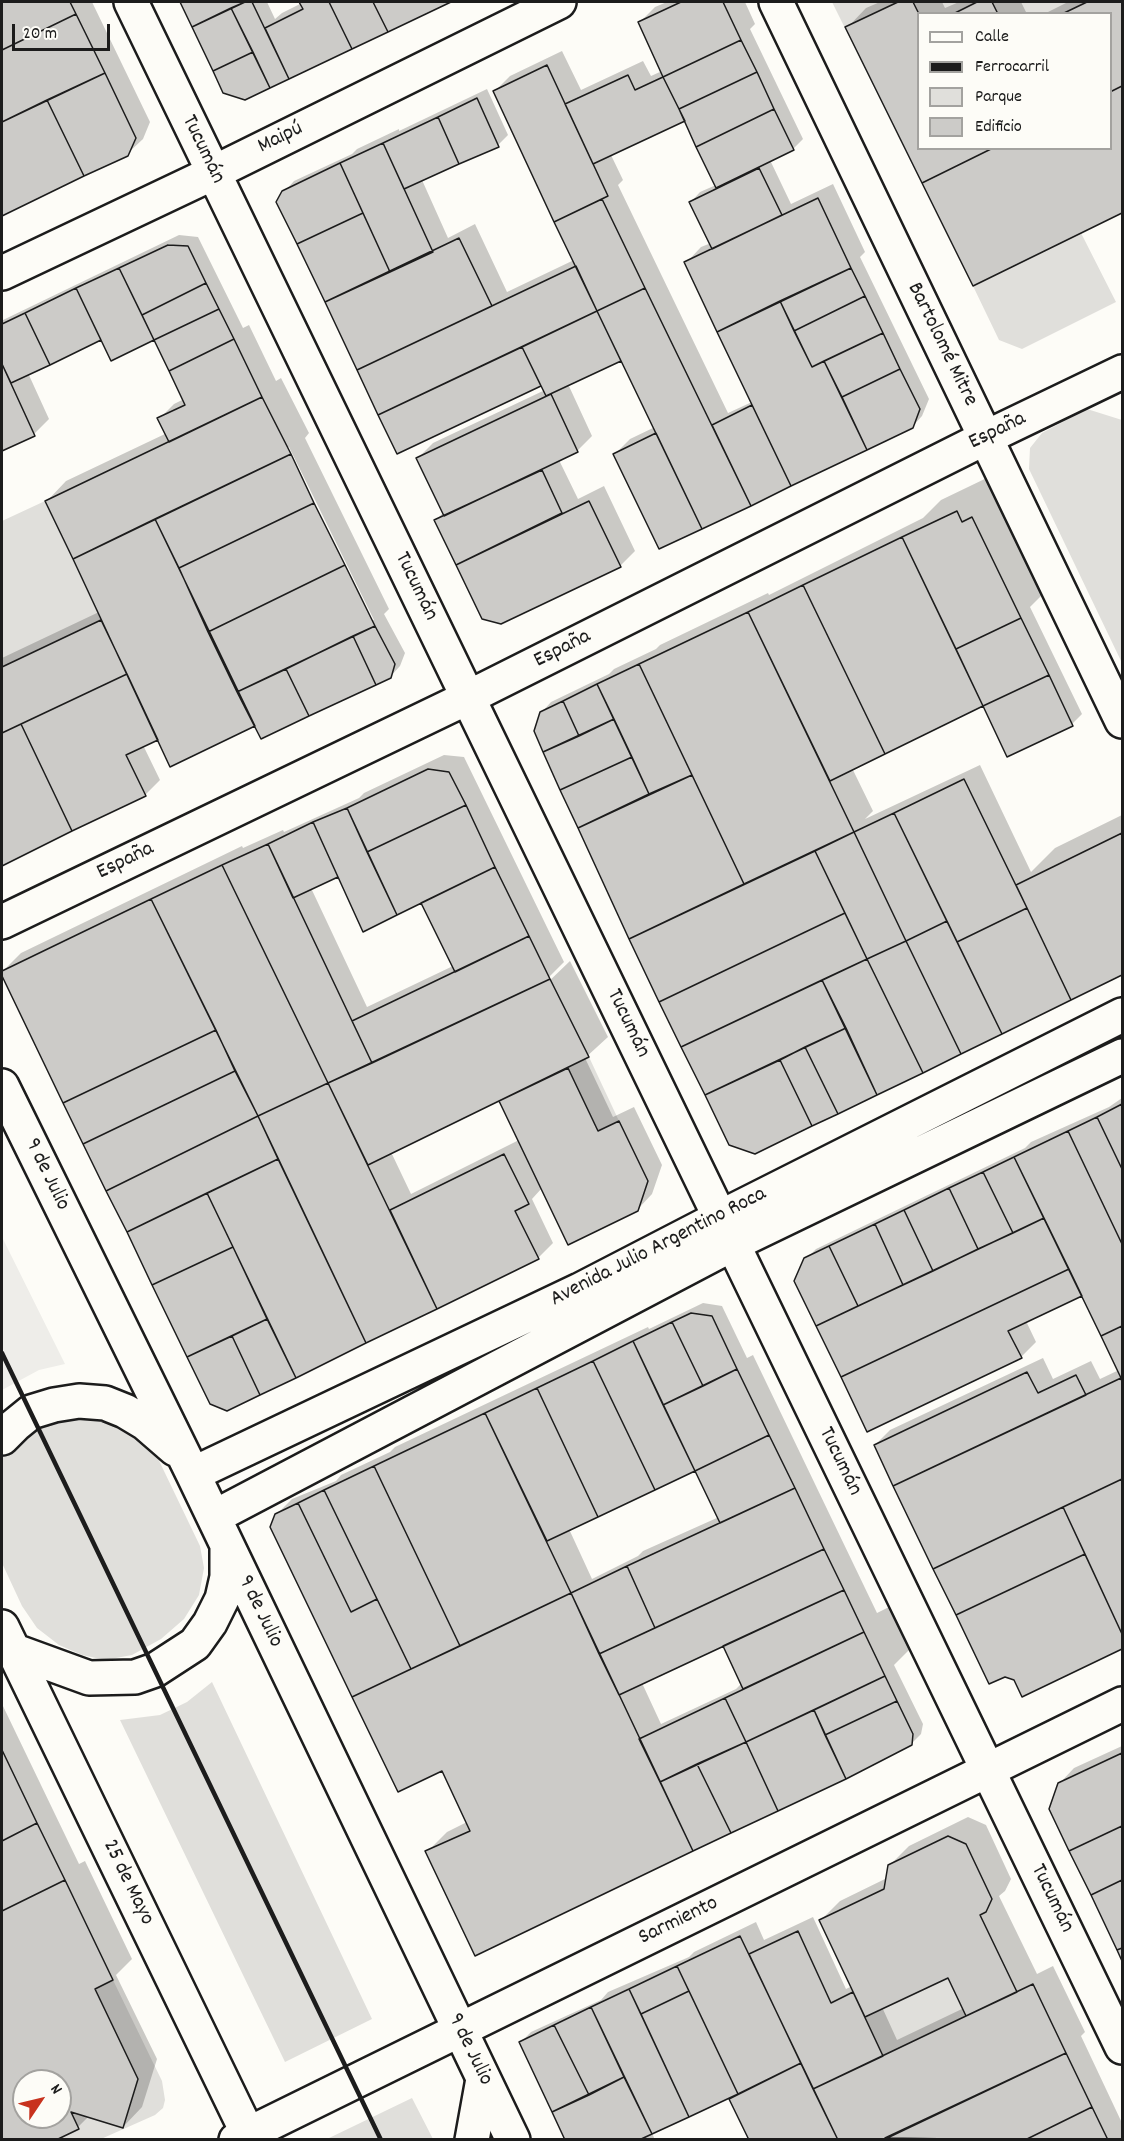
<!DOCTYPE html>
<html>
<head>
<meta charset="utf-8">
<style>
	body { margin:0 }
	#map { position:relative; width:1124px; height:2141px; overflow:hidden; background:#fdfcf7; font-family:Dekko,sans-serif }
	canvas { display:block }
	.frame { position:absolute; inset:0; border:3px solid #1c1c1c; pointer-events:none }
	.legend { position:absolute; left:917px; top:12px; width:195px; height:138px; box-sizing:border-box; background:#fdfcf7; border:2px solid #a3a29f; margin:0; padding:8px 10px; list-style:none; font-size:18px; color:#1c1c1c }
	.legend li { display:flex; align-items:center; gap:12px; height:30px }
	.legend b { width:30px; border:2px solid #a3a29f }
	.north { position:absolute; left:12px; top:2069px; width:60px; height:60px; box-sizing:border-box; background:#fdfcf7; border:2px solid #a3a29f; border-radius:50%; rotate:55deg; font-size:16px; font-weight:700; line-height:24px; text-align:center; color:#1c1c1c }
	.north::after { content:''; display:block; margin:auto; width:21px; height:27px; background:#c8321e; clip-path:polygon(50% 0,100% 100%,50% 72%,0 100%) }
	.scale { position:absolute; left:12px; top:24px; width:98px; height:27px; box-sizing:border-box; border:3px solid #1c1c1c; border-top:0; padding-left:8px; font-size:18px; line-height:21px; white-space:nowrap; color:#1c1c1c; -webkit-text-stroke:4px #fdfcf7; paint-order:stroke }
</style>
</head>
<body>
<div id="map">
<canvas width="1124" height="2141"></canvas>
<div class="frame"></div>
<ul class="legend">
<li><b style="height:8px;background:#fdfcf7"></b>Calle</li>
<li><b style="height:8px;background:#1c1c1c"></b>Ferrocarril</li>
<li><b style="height:16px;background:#e0dfdb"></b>Parque</li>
<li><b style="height:16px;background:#cccbc8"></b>Edificio</li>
</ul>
<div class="north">N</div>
<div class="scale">20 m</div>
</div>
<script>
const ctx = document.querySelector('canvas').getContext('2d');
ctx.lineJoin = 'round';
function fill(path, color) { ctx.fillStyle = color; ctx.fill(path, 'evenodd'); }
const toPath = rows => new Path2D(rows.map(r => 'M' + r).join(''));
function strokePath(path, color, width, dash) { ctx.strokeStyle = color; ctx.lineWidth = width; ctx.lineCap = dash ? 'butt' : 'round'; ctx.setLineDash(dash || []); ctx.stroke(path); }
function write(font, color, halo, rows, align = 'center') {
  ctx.font = font + ' Dekko,sans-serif'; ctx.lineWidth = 4.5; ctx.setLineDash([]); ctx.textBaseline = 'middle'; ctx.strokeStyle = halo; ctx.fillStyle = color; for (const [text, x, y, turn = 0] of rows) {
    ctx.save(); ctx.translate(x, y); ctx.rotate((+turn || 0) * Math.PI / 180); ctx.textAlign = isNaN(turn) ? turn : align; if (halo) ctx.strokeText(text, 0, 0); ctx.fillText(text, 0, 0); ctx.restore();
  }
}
fill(toPath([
	[2,1237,65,1364,39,1370,2,1390]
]), '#eeede9');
fill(toPath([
	[832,2,1122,2,1122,86,1111,92,1110,14,918,14,918,148,922,183],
	[1081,233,1116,302,1022,349,999,340,973,286],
	[1087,409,1122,420,1122,663,1029,469,1030,448,1042,433],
	[45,501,101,620,2,667,2,521],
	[589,1057,619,1121,598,1131,568,1068],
	[85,1414,109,1417,152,1446,200,1546,204,1568,199,1595,184,1619,161,1639,132,1655,105,1660,82,1655,59,1645,37,1628,22,1606,2,1563,2,1459,10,1446,27,1433,56,1420],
	[212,1682,372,2019,285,2062,120,1720,160,1715,187,1702],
	[948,1978,966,2016,883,2056,865,2017],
	[113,1980,162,2081,165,2100,163,2108,155,2115,101,2139,56,2140,71,2112,123,2128,138,2079,95,1989],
	[412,2098,433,2139,327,2139]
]), '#e0dfdb');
fill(toPath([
	[2,2,92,2,150,122,143,139,127,154,2,214],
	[181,2,267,2,275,19,282,13,302,3,301,2,448,2,245,98,193,25],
	[667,2,745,2,755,24,750,29,803,139,793,149,770,160,791,204,833,184,865,252,860,257,929,399,922,416,912,427,659,547,615,454,630,439,655,427,622,358,568,384,592,436,577,451,559,460,578,499,604,486,635,551,620,566,483,617,436,520,444,512,418,458,433,443,545,390,542,384,398,452,278,202,284,192,294,181,352,154,357,149,399,129,399,131,487,89,508,135,498,145,422,180,448,238,475,224,507,292,574,260,495,91,510,76,562,51,581,90,643,61,651,76,662,71,640,22,655,7],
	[685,119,716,185,700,192,690,203,711,243,701,247,686,263,752,402,728,413,618,185,623,180,611,155],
	[880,2,942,2,945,8,959,2,1021,2,1027,14,918,14,918,148,1110,148,1110,14,1044,14,1068,2,1122,2,1122,211,973,284,847,28,866,8],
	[179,235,198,237,243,328,249,325,276,381,281,378,309,433,305,438,389,609,384,614,405,653,400,666,390,677,158,737,143,745,160,780,145,795,2,864,2,658,99,612,47,501,66,481,167,433,159,419,174,404,184,399,155,338,112,359,102,338,28,373,49,419,34,434,2,449,2,317,3,320],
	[289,447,374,620,371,620,286,448],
	[995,474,1058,579,1030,607,1082,714,1072,724,983,703,852,768,873,811,865,819,980,765,1031,872,1055,848,1122,815,1122,974,754,1153,730,1144,579,827,541,713,551,702,609,674,614,669,656,649,660,645,768,593,769,595,923,518,941,500],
	[444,755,464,757,564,962,543,983,545,985,570,961,608,1037,585,1058,613,1117,634,1107,662,1165,652,1194,637,1210,542,1188,532,1199,553,1243,538,1258,226,1409,211,1403,2,972,21,953,242,846,243,848,283,830,284,832,359,798,364,793],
	[339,875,422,901,453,966,367,1007,311,888],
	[500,1099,519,1140,411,1194,391,1152],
	[1122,1098,1122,1647,1022,1695,1015,1679,875,1445,890,1430,1043,1358,1053,1379,1091,1361,1100,1379,1119,1370,1082,1294,1026,1321,1036,1342,1021,1357,868,1430,796,1281,806,1259,816,1249,1025,1148,1031,1142,1109,1107],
	[703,1303,722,1306,747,1358,753,1355,877,1613,891,1606,911,1648,894,1665,923,1724,921,1734,911,1744,427,1852,447,1832,467,1822,442,1769,276,1515,292,1499,336,1481,341,1475,390,1452,395,1447,648,1327,649,1329],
	[696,1469,719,1517,643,1551,638,1556,592,1579,569,1529],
	[724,1644,742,1683,736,1689,661,1724,642,1683],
	[820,1706,821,1708,764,1735,764,1732],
	[2,1704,79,1864,85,1861,132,1959,116,1975,157,2059,142,2107,123,2127,89,2116,78,2127,53,2140,2,2140],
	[24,2081,60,2081,60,2117,24,2117],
	[1122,1746,1122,1958,1051,1809,1059,1784,1074,1768],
	[968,1817,986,1825,1011,1879,1005,1891,999,1896,1037,1974,1053,1966,1085,2032,1081,2036,1122,2123,1122,2140,751,2140,730,2097,652,2133,655,2140,567,2140,521,2042,531,2032,601,2000,608,1992,689,1957,694,1952,756,1922,764,1940,813,1917,846,1989,852,1986,820,1921,840,1901,887,1878,889,1866,909,1846],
	[949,1976,964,2008,897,2040,882,2007]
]), '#0003');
const building = toPath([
	[2,2,70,2,76,14,2,50,2,2],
	[180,2,245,2,192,27,180,2],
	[245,2,252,2,289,79,270,88,231,8,245,2],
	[299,2,329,2,352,49,289,79,265,28,303,9,299,2],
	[329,2,373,2,388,32,352,49,329,2],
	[373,2,451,2,388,32,373,2],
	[681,2,723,2,741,40,663,77,638,22,681,2],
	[898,2,913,2,919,14,918,148,993,148,922,183,845,27,898,2],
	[977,2,992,2,998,14,953,14,977,2],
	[1087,2,1122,2,1122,86,1110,92,1110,14,1062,14,1087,2],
	[231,8,253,52,213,71,192,27,231,8],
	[76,14,105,73,2,122,2,50,76,14],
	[741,40,757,72,679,109,663,77,741,40],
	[253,52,270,88,245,100,223,93,213,71,253,52],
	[547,65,608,196,554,222,493,91,547,65],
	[757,72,774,109,696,147,679,109,757,72],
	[105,73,136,138,128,156,84,176,47,100,105,73],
	[628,75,635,90,663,77,685,121,593,164,565,104,628,75],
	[1122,86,1122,213,973,286,922,183,993,148,1110,148,1110,92,1122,86],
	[477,98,499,147,459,164,438,117,477,98],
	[47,100,84,176,2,216,2,122,47,100],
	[774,109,794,150,716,188,696,147,774,109],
	[438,117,459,164,404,189,383,143,438,117],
	[383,143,433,252,390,272,340,163,383,143],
	[340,163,363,213,297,244,276,202,282,191,340,163],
	[759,168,782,215,712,249,689,202,759,168],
	[818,198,851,268,717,332,684,262,818,198],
	[602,199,645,288,597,311,554,222,602,199],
	[363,213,390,272,325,302,297,244,363,213],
	[459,238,492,306,357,370,325,302,459,238],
	[168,245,188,246,206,283,142,315,119,268,168,245],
	[576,266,597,311,378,415,357,370,576,266],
	[119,268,154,340,111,361,76,288,119,268],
	[851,268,865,296,794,331,780,301,851,268],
	[206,283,219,309,154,340,142,315,206,283],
	[76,288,101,340,50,365,25,313,76,288],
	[645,288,751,506,702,529,597,311,645,288],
	[865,296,883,333,812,367,794,331,865,296],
	[780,301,812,367,824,361,867,450,791,486,717,332,780,301],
	[219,309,234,339,169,371,154,340,219,309],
	[597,311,621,361,546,396,522,347,597,311],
	[25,313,50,365,11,383,2,364,2,324,25,313],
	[883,333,900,369,842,397,824,361,883,333],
	[234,339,262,397,169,442,157,418,185,405,169,371,234,339],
	[522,347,541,386,397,454,378,415,522,347],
	[2,364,35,436,2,451,2,364],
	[900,369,920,409,913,428,867,450,842,397,900,369],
	[551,394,578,452,444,516,416,458,551,394],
	[262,397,291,454,73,559,45,501,262,397],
	[752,405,791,486,751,506,712,425,752,405],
	[656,433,702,529,659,549,613,454,656,433],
	[291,454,314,503,179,568,155,519,291,454],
	[542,470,562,513,456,565,434,520,542,470],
	[589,501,621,567,501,624,482,619,456,565,589,501],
	[314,503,345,565,208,632,179,568,314,503],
	[957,511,962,522,972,517,1021,618,956,649,902,537,957,511],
	[155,519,255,726,170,767,73,559,155,519],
	[902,537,983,706,885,754,803,585,902,537],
	[345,565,375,626,237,692,208,632,345,565],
	[803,585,885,754,830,781,748,612,803,585],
	[748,612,854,832,744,884,639,664,748,612],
	[1021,618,1049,675,983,706,956,649,1021,618],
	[101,620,127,674,2,733,2,667,101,620],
	[375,626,395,664,391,678,376,685,353,636,375,626],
	[353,636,376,685,309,716,286,669,353,636],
	[639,664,692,775,649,794,597,684,639,664],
	[286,669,309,716,261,739,237,692,286,669],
	[127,674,158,740,126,755,146,796,72,831,21,724,127,674],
	[1049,675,1073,726,1007,757,983,706,1049,675],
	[597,684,614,719,579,736,563,701,597,684],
	[563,701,579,736,543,752,534,731,540,712,563,701],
	[614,719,632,757,560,790,543,752,614,719],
	[21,724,72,831,2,866,2,733,21,724],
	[632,757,649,794,578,828,560,790,632,757],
	[428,769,449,772,466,805,367,852,347,808,428,769],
	[692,775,744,884,629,939,578,828,692,775],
	[964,779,1027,908,957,942,894,813,964,779],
	[466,805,495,867,397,915,367,852,466,805],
	[347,808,397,915,363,932,313,822,347,808],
	[894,813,947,921,906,941,854,832,894,813],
	[313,822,338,877,293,898,268,844,313,822],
	[854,832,906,941,867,959,815,851,854,832],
	[1122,833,1122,975,1071,1000,1016,885,1122,833],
	[268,844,372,1063,328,1083,222,865,268,844],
	[815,851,845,913,659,1002,629,939,815,851],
	[222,865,328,1083,258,1116,151,899,222,865],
	[495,867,529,936,455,972,421,903,495,867],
	[151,899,216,1030,63,1103,2,976,2,971,151,899],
	[1027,908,1071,1000,1002,1034,957,942,1027,908],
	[845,913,867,959,681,1047,659,1002,845,913],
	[947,921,1002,1034,961,1054,906,941,947,921],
	[529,936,550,979,372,1063,352,1021,529,936],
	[906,941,961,1054,923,1073,867,959,906,941],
	[867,959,923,1073,877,1095,822,980,867,959],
	[550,979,589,1057,368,1165,328,1083,550,979],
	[822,980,846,1028,705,1095,681,1047,822,980],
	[846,1028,877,1095,838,1114,805,1047,846,1028],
	[216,1030,235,1071,83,1144,63,1103,216,1030],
	[805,1047,838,1114,812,1126,780,1060,805,1047],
	[780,1060,812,1126,755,1154,729,1145,705,1095,780,1060],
	[568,1068,598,1131,619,1121,648,1181,638,1211,568,1245,499,1101,568,1068],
	[235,1071,258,1116,106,1191,83,1144,235,1071],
	[328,1083,437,1309,366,1343,258,1116,328,1083],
	[1122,1104,1122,1169,1097,1117,1122,1104],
	[258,1116,278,1159,127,1232,106,1191,258,1116],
	[1097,1117,1122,1169,1122,1244,1068,1131,1097,1117],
	[1068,1131,1122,1244,1122,1326,1101,1336,1014,1157,1068,1131],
	[504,1154,529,1204,515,1211,539,1259,437,1309,390,1210,504,1154],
	[1014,1157,1044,1218,1013,1233,983,1172,1014,1157],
	[278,1159,366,1343,296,1378,207,1193,278,1159],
	[983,1172,1013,1233,978,1249,949,1188,983,1172],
	[949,1188,978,1249,933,1271,904,1210,949,1188],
	[207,1193,233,1247,152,1285,127,1232,207,1193],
	[904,1210,933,1271,903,1285,875,1224,904,1210],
	[1044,1218,1069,1269,841,1377,816,1326,1044,1218],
	[875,1224,903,1285,858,1306,829,1246,875,1224],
	[829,1246,858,1306,816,1326,794,1281,804,1258,829,1246],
	[233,1247,267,1319,187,1357,152,1285,233,1247],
	[1069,1269,1082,1296,1008,1331,1022,1358,867,1432,841,1377,1069,1269],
	[691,1313,712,1316,737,1369,703,1386,672,1322,691,1313],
	[267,1319,296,1378,260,1395,232,1336,267,1319],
	[672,1322,703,1386,663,1405,633,1341,672,1322],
	[1122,1326,1122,1377,1121,1378,1101,1336,1122,1326],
	[232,1336,260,1395,227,1411,210,1404,187,1357,232,1336],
	[633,1341,695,1471,655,1490,593,1361,633,1341],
	[593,1361,655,1490,598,1517,537,1388,593,1361],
	[737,1369,769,1435,695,1471,663,1405,737,1369],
	[1027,1372,1038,1393,1076,1375,1086,1395,893,1486,874,1445,1027,1372],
	[1121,1378,1122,1382,1122,1479,933,1569,893,1486,1121,1378],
	[537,1388,598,1517,547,1541,485,1413,537,1388],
	[485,1413,571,1593,460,1646,374,1466,485,1413],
	[769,1435,795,1488,720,1523,695,1471,769,1435],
	[374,1466,460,1646,411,1669,324,1490,374,1466],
	[1122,1479,1122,1634,1063,1507,1122,1479],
	[795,1488,824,1549,655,1628,627,1566,795,1488],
	[324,1490,377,1599,351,1612,298,1503,324,1490],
	[298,1503,351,1612,377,1599,411,1669,352,1697,270,1527,275,1514,298,1503],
	[1063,1507,1085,1554,956,1615,933,1569,1063,1507],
	[824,1549,844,1590,619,1695,599,1654,824,1549],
	[1085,1554,1122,1634,1122,1649,1022,1697,1014,1680,1005,1677,989,1684,956,1615,1085,1554],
	[627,1566,655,1628,599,1654,571,1593,627,1566],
	[844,1590,864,1632,743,1689,723,1646,844,1590],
	[571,1593,693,1851,475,1956,425,1851,470,1831,442,1771,398,1792,352,1697,571,1593],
	[864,1632,885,1676,746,1742,725,1698,864,1632],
	[885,1676,897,1701,825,1735,814,1710,885,1676],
	[725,1698,746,1742,660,1782,639,1739,725,1698],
	[897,1701,913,1734,912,1745,846,1779,825,1735,897,1701],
	[814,1710,846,1779,778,1811,746,1742,814,1710],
	[746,1742,778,1811,731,1833,697,1764,746,1742],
	[2,1750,37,1823,2,1841,2,1750],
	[1122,1753,1122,1826,1069,1851,1049,1809,1058,1783,1122,1753],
	[697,1764,731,1833,693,1851,660,1782,697,1764],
	[37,1823,65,1880,2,1911,2,1841,37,1823],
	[1122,1826,1122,1880,1091,1895,1069,1851,1122,1826],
	[948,1836,966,1844,992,1899,986,1912,980,1915,1017,1992,966,2016,948,1978,865,2017,819,1920,884,1889,888,1865,948,1836],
	[65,1880,113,1980,95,1989,138,2079,123,2128,71,2112,79,2129,56,2140,2,2140,2,1911,65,1880],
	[24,2081,60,2081,60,2117,24,2117,24,2081],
	[1122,1880,1122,1948,1117,1950,1091,1895,1122,1880],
	[798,1931,831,2003,853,1992,883,2056,813,2089,749,1954,798,1931],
	[740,1936,801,2063,738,2094,677,1966,740,1936],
	[1122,1948,1122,1961,1117,1950,1122,1948],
	[677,1966,689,1991,641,2014,629,1989,677,1966],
	[1033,1984,1066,2053,883,2140,838,2140,813,2089,1033,1984],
	[629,1989,689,2117,652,2134,591,2007,629,1989],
	[689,1991,738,2094,689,2117,641,2014,689,1991],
	[591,2007,624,2077,589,2095,554,2025,591,2007],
	[554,2025,589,2095,552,2112,519,2042,554,2025],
	[1066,2053,1092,2107,1025,2140,885,2138,1066,2053],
	[801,2063,838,2140,749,2140,729,2099,801,2063],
	[624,2077,652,2134,639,2140,565,2140,552,2112,624,2077],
	[1092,2107,1108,2140,1025,2140,1092,2107]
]);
fill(building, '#cccbc8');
strokePath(building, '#1c1c1c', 1.5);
const minor = toPath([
	[131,2,1122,2047],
	[776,2,1122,721],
	[2,273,213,173,559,2],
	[2,922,469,697,985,438,1122,372],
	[236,2140,1122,1704],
	[472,2140,483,2079]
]);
const major = toPath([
	[2,1086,193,1474,513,2140],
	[2,1438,15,1425,31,1412,54,1405,79,1401,105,1403,125,1411,145,1423,175,1449],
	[193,1474,580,1290,721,1217,1122,1015],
	[214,1517,733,1244,1122,1056],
	[2,1627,251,2140],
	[15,1651,89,1678,135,1677,155,1670,195,1644,210,1623,222,1599,227,1577,227,1549]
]);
strokePath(minor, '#1c1c1c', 38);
strokePath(major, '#1c1c1c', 38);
strokePath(minor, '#fdfcf7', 33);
strokePath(major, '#fdfcf7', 33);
strokePath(toPath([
	[2,1353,381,2140]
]), '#1c1c1c', 4.5);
write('22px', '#1c1c1c', '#fdfcf7', [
	["Maipú",281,139,-26],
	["Tucumán",202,150,64],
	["Bartolomé Mitre",941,345,64],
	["España",998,432,-26],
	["Tucumán",415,587,64],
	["España",563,650,-27],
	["España",126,862,-26],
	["Tucumán",627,1024,64],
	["9 de Julio",46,1175,64],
	["Avenida Julio Argentino Roca",659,1248,-27],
	["Tucumán",839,1462,64],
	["9 de Julio",259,1612,64],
	["25 de Mayo",127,1883,64],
	["Tucumán",1051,1899,64],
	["Sarmiento",679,1922,-26],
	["9 de Julio",469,2050,64]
]);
</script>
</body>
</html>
